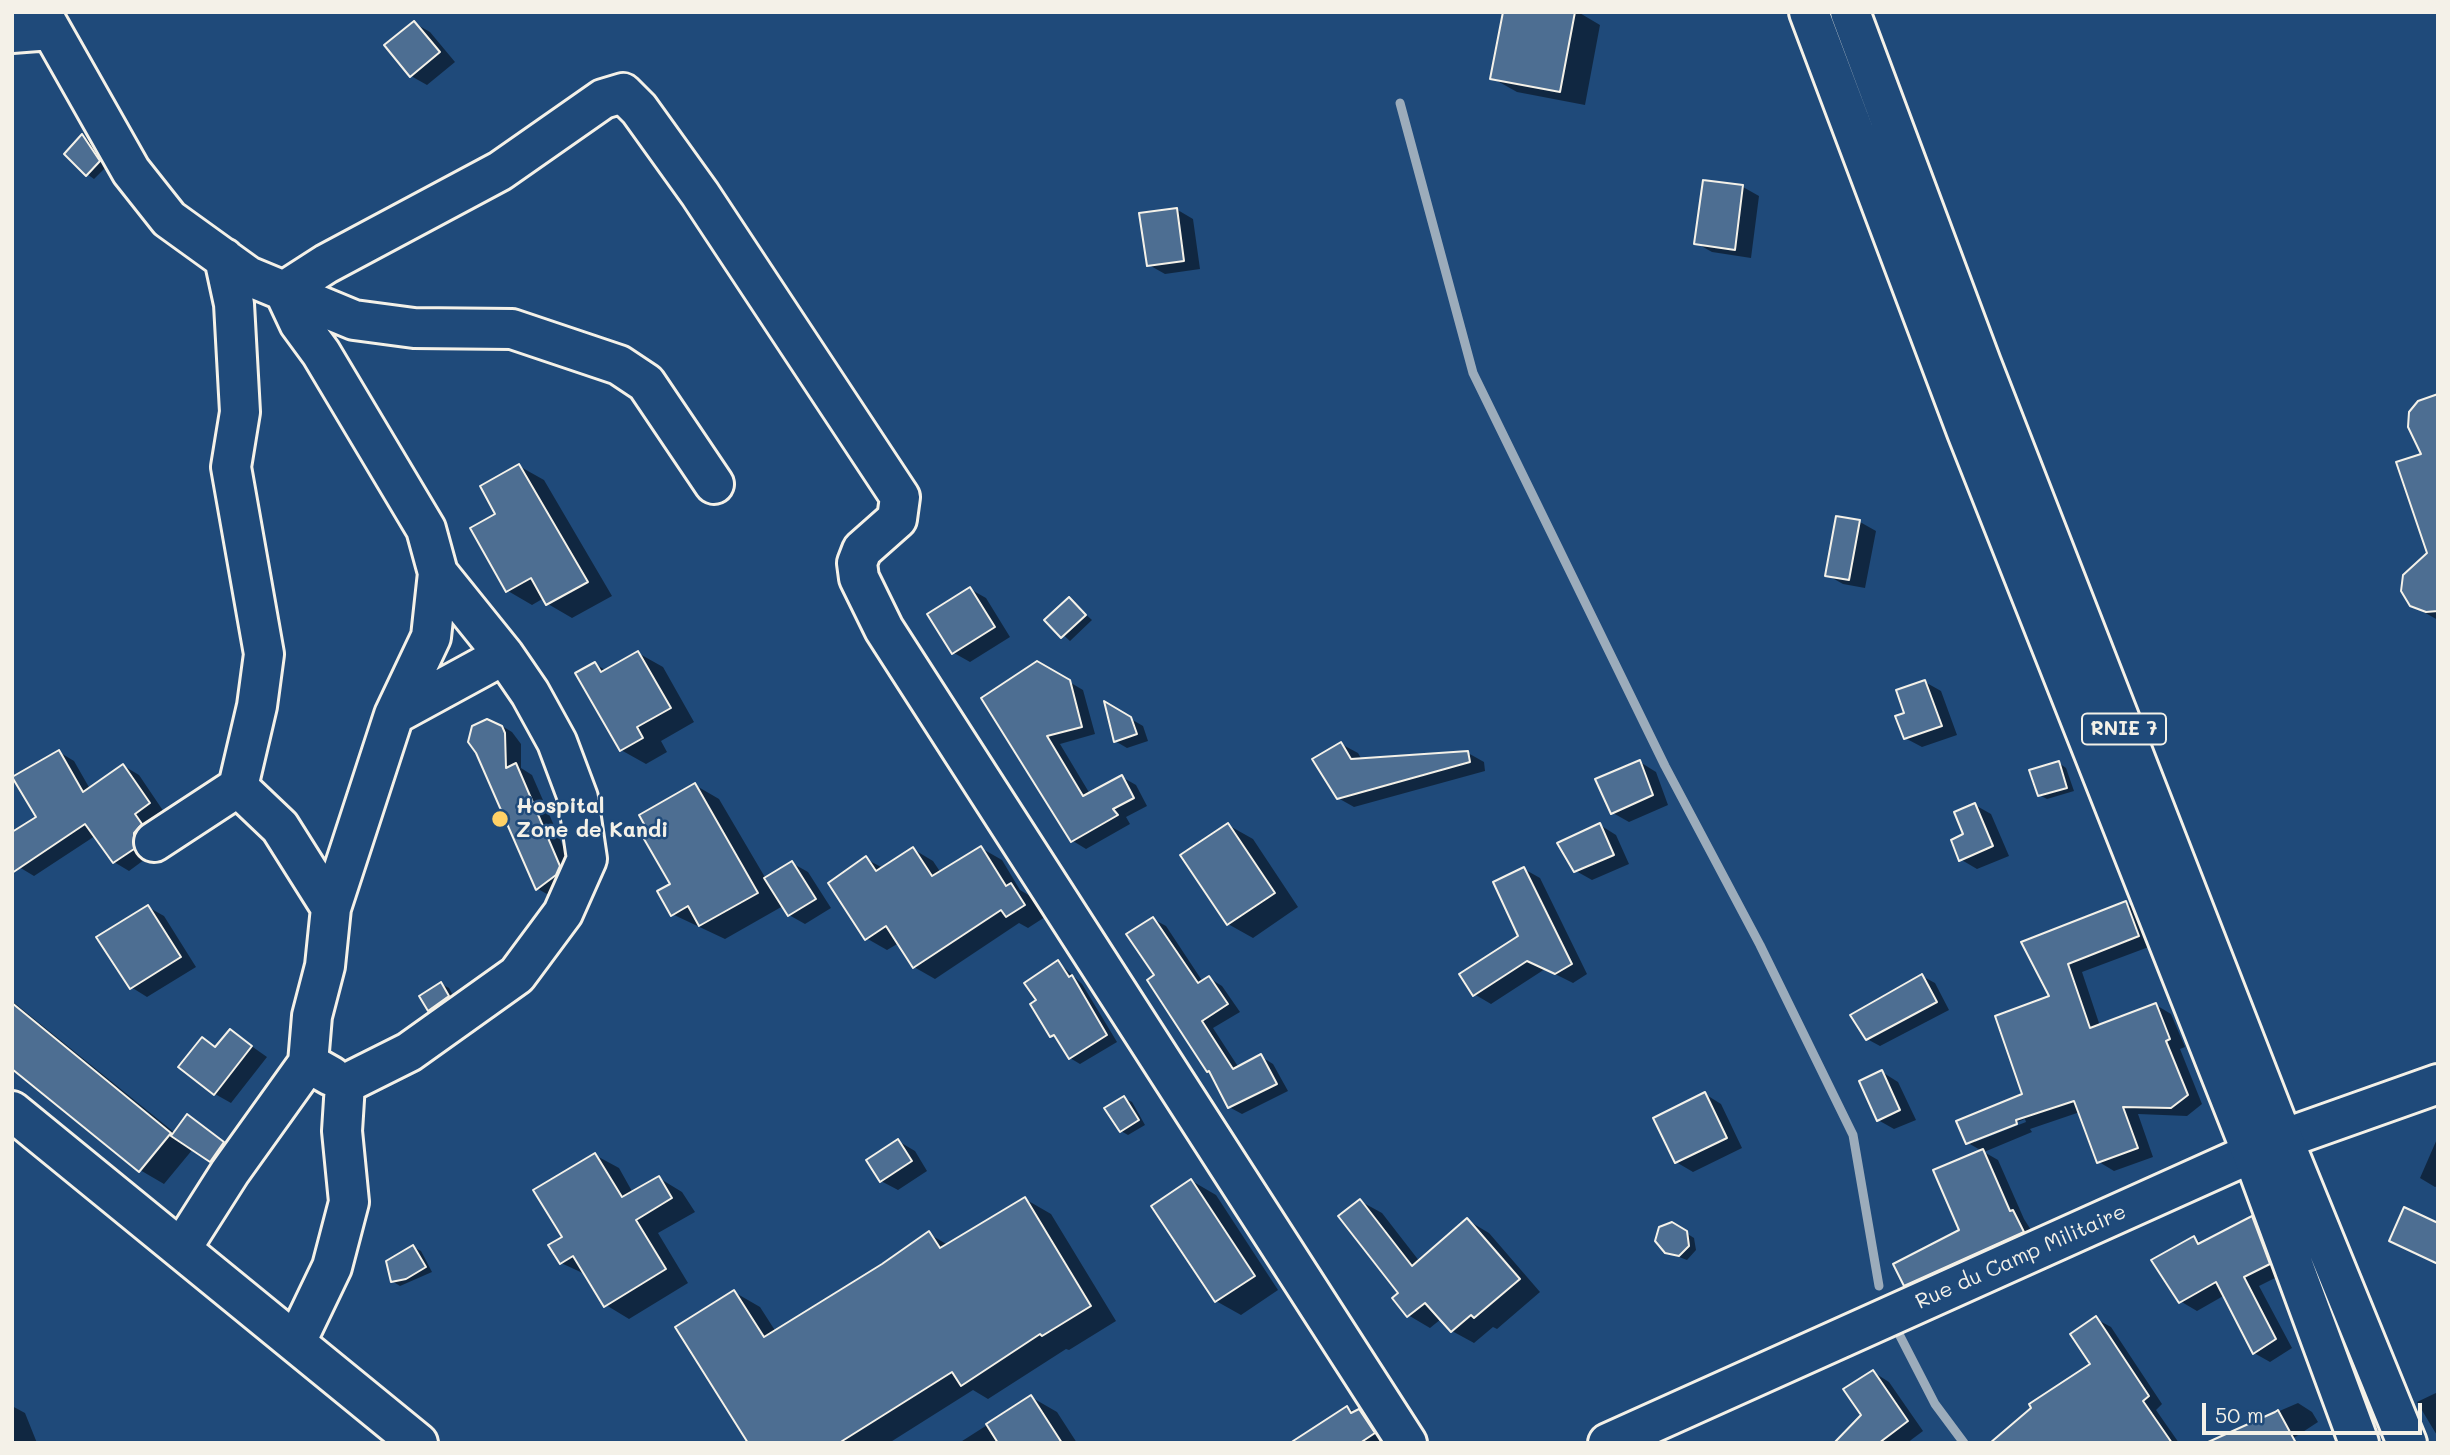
<!DOCTYPE html>
<html>
<head>
<meta charset="utf-8">
<style>
	body { margin:0 }
	#map { position:relative; width:2450px; height:1455px; overflow:hidden; background:#1f4a7a; font-family:Mali,sans-serif }
	canvas { display:block }
	.frame { position:absolute; inset:0; border:14px solid #f4f1e8; pointer-events:none }
	.scale { position:absolute; left:2202px; top:1403px; width:220px; height:32px; box-sizing:border-box; border:4px solid #f4f1e8; border-top:0; padding-left:9px; font-size:21px; line-height:24px; white-space:nowrap; color:#f4f1e8; -webkit-text-stroke:5px #1f4a7a; paint-order:stroke }
</style>
</head>
<body>
<div id="map">
<canvas width="2450" height="1455"></canvas>
<div class="frame"></div>
<div class="scale">50 m</div>
</div>
<script>
const ctx = document.querySelector('canvas').getContext('2d');
ctx.lineJoin = 'round';
function fill(path, color) { ctx.fillStyle = color; ctx.fill(path, 'evenodd'); }
const toPath = rows => new Path2D(rows.map(r => 'M' + r).join(''));
function strokePath(path, color, width, dash) { ctx.strokeStyle = color; ctx.lineWidth = width; ctx.lineCap = dash ? 'butt' : 'round'; ctx.setLineDash(dash || []); ctx.stroke(path); }
function write(font, color, halo, rows, align = 'center') {
  ctx.font = font + ' Mali,sans-serif'; ctx.lineWidth = 5; ctx.setLineDash([]); ctx.textBaseline = 'middle'; ctx.strokeStyle = halo; ctx.fillStyle = color; for (const [text, x, y, turn = 0] of rows) {
    ctx.save(); ctx.translate(x, y); ctx.rotate((+turn || 0) * Math.PI / 180); ctx.textAlign = isNaN(turn) ? turn : align; if (halo) ctx.strokeText(text, 0, 0); ctx.fillText(text, 0, 0); ctx.restore();
  }
}
fill(toPath([
	[1505,12,1578,12,1600,25,1585,105,1517,92,1492,78],
	[414,23,430,32,455,62,427,85,411,76],
	[82,137,90,141,107,166,94,179,87,174],
	[1704,182,1743,187,1759,196,1751,258,1712,252,1696,243],
	[1176,209,1193,219,1200,269,1165,274,1149,265],
	[2438,401,2438,620,2411,605,2429,554,2423,455],
	[519,466,544,480,612,596,572,618,548,604,544,598,532,605,508,591,498,514],
	[1860,522,1876,531,1865,588,1843,584,1827,575],
	[970,589,986,598,1010,637,970,662,954,653],
	[1069,599,1092,620,1070,641,1047,620],
	[638,653,663,667,694,722,661,741,667,752,646,764,621,750,595,664,607,671],
	[1037,663,1083,690,1095,734,1060,744,1090,794,1122,777,1136,785,1147,806,1126,817,1130,824,1086,849,1073,841,983,699],
	[1925,682,1941,691,1957,735,1922,747,1905,738,1906,714],
	[1107,705,1143,726,1148,741,1127,748,1115,741],
	[479,722,495,722,512,732,521,744,521,768,532,775,576,876,554,898,538,889,478,752,474,727],
	[1341,744,1358,753,1362,760,1468,753,1484,762,1485,771,1354,807,1338,798],
	[59,752,74,761,90,789,124,766,139,775,164,812,149,823,148,857,129,871,114,862,95,836,34,876,19,867],
	[1640,762,1656,772,1668,805,1629,822,1613,813],
	[2059,763,2066,768,2074,791,2047,799,2039,795],
	[695,785,719,799,766,879,792,863,808,872,831,908,805,924,789,915,783,906,725,939,672,914,672,884,653,836],
	[1975,805,1991,814,2009,856,1977,869,1960,859],
	[1228,825,1253,839,1298,907,1253,938,1228,924],
	[1600,825,1616,835,1629,864,1592,880,1576,871],
	[981,848,1002,860,1020,890,1032,897,1045,917,1028,928,1019,923,935,979,914,967,899,943,887,950,866,938,866,859,883,868,913,849,933,861,941,873],
	[1524,869,1540,878,1587,974,1573,983,1545,969,1491,1004,1474,994,1521,937],
	[2126,903,2141,912,2154,945,2082,972,2100,1026,2156,1005,2171,1014,2185,1047,2180,1049,2202,1104,2187,1116,2138,1114,2153,1157,2114,1171,2099,1162,2080,1112,2030,1129,2032,1132,1984,1152,1998,1160,2024,1219,2038,1241,1921,1293,1905,1284,1962,1231,1982,1151,1968,1143,2024,1095,2052,997,2023,943],
	[2025,1119,2026,1122,1975,1142,1975,1139],
	[148,907,164,916,196,967,147,997,131,987],
	[1153,919,1166,926,1203,982,1209,978,1222,986,1240,1012,1213,1028,1239,1068,1260,1056,1273,1064,1288,1091,1242,1114,1229,1107,1156,975],
	[1058,962,1082,984,1117,1042,1080,1064,1070,1058,1059,1040,1052,1036,1038,1001],
	[1922,976,1935,983,1949,1010,1880,1046,1867,1039],
	[441,984,449,988,456,1001,437,1014,430,1010,421,997],
	[12,1001,175,1133,195,1121,231,1148,219,1165,193,1149,164,1184,140,1170,12,1066],
	[230,1031,267,1057,231,1103,215,1094,202,1039,217,1048],
	[1882,1072,1898,1082,1916,1120,1894,1129,1878,1120],
	[1705,1094,1721,1104,1742,1148,1693,1172,1676,1162],
	[1124,1098,1132,1102,1145,1125,1128,1135,1121,1131],
	[2437,1139,2438,1186,2435,1187,2420,1178],
	[898,1141,915,1151,927,1171,898,1190,881,1181],
	[595,1155,619,1168,633,1193,659,1178,682,1192,695,1212,658,1233,688,1283,629,1319,606,1305,587,1275,561,1263,564,1237],
	[1192,1181,1216,1195,1278,1290,1241,1315,1216,1301],
	[1025,1199,1051,1214,1116,1321,1069,1350,1066,1349,988,1399,973,1390,889,1443,750,1443,734,1292,760,1307,776,1332,929,1234,948,1245],
	[1360,1201,1382,1213,1420,1262,1467,1220,1489,1233,1540,1292,1497,1329,1493,1327,1474,1343,1452,1331,1441,1319,1430,1328,1408,1315],
	[2252,1218,2268,1227,2285,1273,2259,1286,2292,1348,2270,1362,2254,1353,2225,1295,2197,1311,2180,1301,2194,1238,2202,1243],
	[1672,1224,1694,1238,1696,1250,1687,1260,1666,1252],
	[413,1247,421,1251,432,1272,400,1286,392,1281],
	[2096,1319,2111,1327,2162,1404,2156,1410,2179,1443,1993,1443,2092,1364],
	[1873,1372,1889,1382,1923,1431,1907,1443,1837,1443,1864,1415],
	[2438,1392,2438,1437,2417,1402],
	[1031,1397,1057,1412,1077,1443,959,1443],
	[2298,1403,2312,1412,2318,1422,2286,1443,2205,1443],
	[12,1406,25,1413,37,1443,12,1443],
	[1347,1408,1375,1420,1390,1443,1307,1443]
]), '#0007');
strokePath(toPath([
	[1400,103,1473,373,1665,766,1760,945,1853,1135,1879,1286],
	[1900,1336,1935,1404,1964,1443]
]), '#9cacbb', 9);
const building = toPath([
	[1503,12,1575,12,1560,92,1490,79,1503,12],
	[414,21,440,52,410,77,384,45,414,21],
	[82,134,100,161,86,176,64,154,82,134],
	[1703,180,1743,185,1735,250,1694,244,1703,180],
	[1177,208,1184,261,1147,266,1139,213,1177,208],
	[2438,394,2438,611,2426,612,2410,606,2401,591,2403,575,2427,553,2396,462,2421,454,2408,427,2409,412,2418,401,2438,394],
	[519,464,588,582,546,605,531,578,506,592,470,528,495,514,480,486,519,464],
	[1836,516,1860,520,1849,580,1825,576,1836,516],
	[970,587,995,627,952,654,927,614,970,587],
	[1069,597,1086,615,1061,638,1044,620,1069,597],
	[638,651,671,708,637,727,643,738,620,751,575,673,595,662,601,672,638,651],
	[1037,661,1070,680,1082,727,1047,736,1083,796,1122,775,1134,798,1113,809,1118,815,1071,842,981,698,1037,661],
	[1925,680,1942,726,1904,739,1895,716,1904,713,1896,690,1925,680],
	[1104,701,1131,717,1137,734,1114,742,1104,701],
	[487,719,502,726,505,733,506,768,516,763,560,866,556,875,536,890,476,753,468,742,472,726,487,719],
	[1341,742,1351,759,1468,751,1470,762,1337,799,1312,759,1341,742],
	[59,750,83,792,123,764,150,803,135,814,142,824,134,833,134,849,113,863,85,824,12,873,12,832,36,817,12,777,59,750],
	[1640,760,1653,795,1611,814,1595,779,1640,760],
	[2059,761,2067,788,2038,796,2029,770,2059,761],
	[695,783,758,893,699,926,688,906,671,916,657,891,670,884,644,839,650,835,639,815,695,783],
	[1975,803,1993,846,1959,861,1951,840,1963,834,1954,812,1975,803],
	[1228,823,1275,893,1227,925,1180,855,1228,823],
	[1600,823,1614,855,1574,872,1557,843,1600,823],
	[981,846,1006,886,1011,883,1025,905,1006,917,1001,910,913,968,886,926,865,940,828,883,866,856,876,871,913,847,932,876,981,846],
	[792,861,816,899,788,916,764,878,792,861],
	[1524,867,1572,964,1555,974,1527,961,1473,996,1459,974,1518,936,1493,882,1524,867],
	[2126,901,2139,936,2068,964,2090,1028,2156,1003,2170,1039,2166,1041,2188,1095,2171,1108,2123,1107,2138,1148,2097,1163,2074,1101,2016,1120,2017,1124,1966,1144,1956,1121,2022,1094,1995,1016,2049,996,2021,942,2126,901],
	[148,905,181,957,130,989,96,937,148,905],
	[1153,917,1198,983,1209,976,1228,1004,1202,1021,1233,1069,1261,1054,1277,1084,1228,1108,1209,1071,1207,1072,1147,980,1154,975,1126,934,1153,917],
	[1058,960,1069,977,1072,975,1107,1035,1069,1059,1054,1035,1050,1037,1030,1004,1036,1000,1024,983,1058,960],
	[1922,974,1937,1002,1866,1040,1850,1015,1922,974],
	[441,982,449,996,428,1011,419,996,441,982],
	[12,1003,171,1133,139,1172,12,1069,12,1003],
	[230,1029,252,1046,214,1095,178,1067,202,1037,215,1047,230,1029],
	[1882,1070,1900,1110,1877,1121,1859,1081,1882,1070],
	[1705,1092,1727,1138,1675,1163,1653,1118,1705,1092],
	[1124,1096,1139,1120,1120,1132,1104,1108,1124,1096],
	[187,1114,224,1142,210,1162,171,1136,187,1114],
	[898,1139,912,1161,880,1182,866,1160,898,1139],
	[1983,1149,2010,1211,2013,1210,2024,1232,1904,1286,1893,1264,1959,1230,1933,1170,1983,1149],
	[595,1153,622,1197,659,1176,672,1198,636,1220,666,1269,604,1307,573,1256,560,1264,548,1245,562,1237,533,1190,595,1153],
	[1191,1179,1255,1276,1215,1302,1151,1206,1191,1179],
	[1025,1197,1091,1306,1042,1336,1040,1334,961,1386,952,1372,839,1443,748,1443,675,1327,734,1290,764,1337,882,1264,929,1231,940,1248,1025,1197],
	[1360,1199,1412,1266,1467,1218,1520,1279,1474,1318,1471,1315,1451,1332,1425,1303,1407,1317,1392,1298,1398,1293,1338,1216,1360,1199],
	[2404,1207,2438,1223,2438,1264,2389,1241,2404,1207],
	[2252,1216,2270,1264,2244,1277,2276,1339,2253,1354,2216,1282,2179,1303,2151,1260,2194,1236,2198,1244,2252,1216],
	[1672,1222,1687,1231,1689,1246,1679,1256,1665,1253,1655,1241,1659,1227,1672,1222],
	[413,1245,426,1267,406,1279,391,1282,386,1261,413,1245],
	[2096,1316,2149,1396,2143,1401,2172,1443,1990,1443,2031,1408,2029,1404,2090,1364,2070,1334,2096,1316],
	[1873,1370,1908,1421,1879,1443,1834,1443,1861,1415,1843,1389,1873,1370],
	[1031,1395,1062,1443,998,1443,986,1424,1031,1395],
	[1347,1406,1351,1413,1359,1409,1375,1433,1360,1443,1290,1443,1347,1406],
	[2278,1410,2296,1443,2206,1443,2275,1412,2278,1410]
]);
fill(building, '#4d6e92');
strokePath(building, '#f4f1e8', 2);
const minor = toPath([
	[41,12,131,171,169,219,248,276,354,320,414,328,512,329,619,365,646,383,714,484],
	[12,33,51,30],
	[224,258,234,304,240,412,231,467,264,654,257,706,238,787,280,827,331,908],
	[394,715,431,637,438,573,426,529,321,353,299,323,284,291,326,264,500,171,603,99,623,93,639,109,700,194,900,497,897,519,862,550,857,563,859,578,884,629,1407,1443],
	[154,842,238,787],
	[308,1063,312,1016,325,966,331,908,394,715,504,655],
	[345,1084,409,1052,517,975,563,913,587,859,578,798,557,742,530,693,504,655,438,573],
	[12,1111,418,1443],
	[181,1249,230,1172,308,1063,331,1076],
	[296,1342,332,1267,349,1202,342,1131,345,1084],
	[1608,1443,2283,1139,2438,1084]
]);
const major = toPath([
	[1809,12,1967,432,2252,1153,2359,1443],
	[1850,12,1981,363,2283,1139,2407,1443]
]);
strokePath(minor, '#f4f1e8', 44);
strokePath(major, '#f4f1e8', 44);
strokePath(minor, '#1f4a7a', 38);
strokePath(major, '#1f4a7a', 38);
for (const [x, y, r, color] of [
	[500,819,9,"#ffd166"]
]) { const dot = new Path2D(); dot.arc(x, y, r, 0, 2 * Math.PI); ctx.fillStyle = color; ctx.fill(dot); strokePath(dot, '#1f4a7a', 2.5); }
for (const [x, y, w] of [
	[2124,729,84]
]) { const box = new Path2D(); box.roundRect(x - w / 2, y - 15.5, w, 31, 5); ctx.fillStyle = '#1f4a7a'; ctx.fill(box); strokePath(box, '#f4f1e8', 2); }
write('bold 19px', '#f4f1e8', null, [
	["RNIE 7",2124,729]
]);
write('bold 21px', '#f4f1e8', '#1f4a7a', [
	["Hospital",516,807],
	["Zone de Kandi",516,831]
], 'left');
write('21px', '#f4f1e8', '#1f4a7a', [
	["Rue du Camp Militaire",2021,1257,-24]
]);
</script>
</body>
</html>
